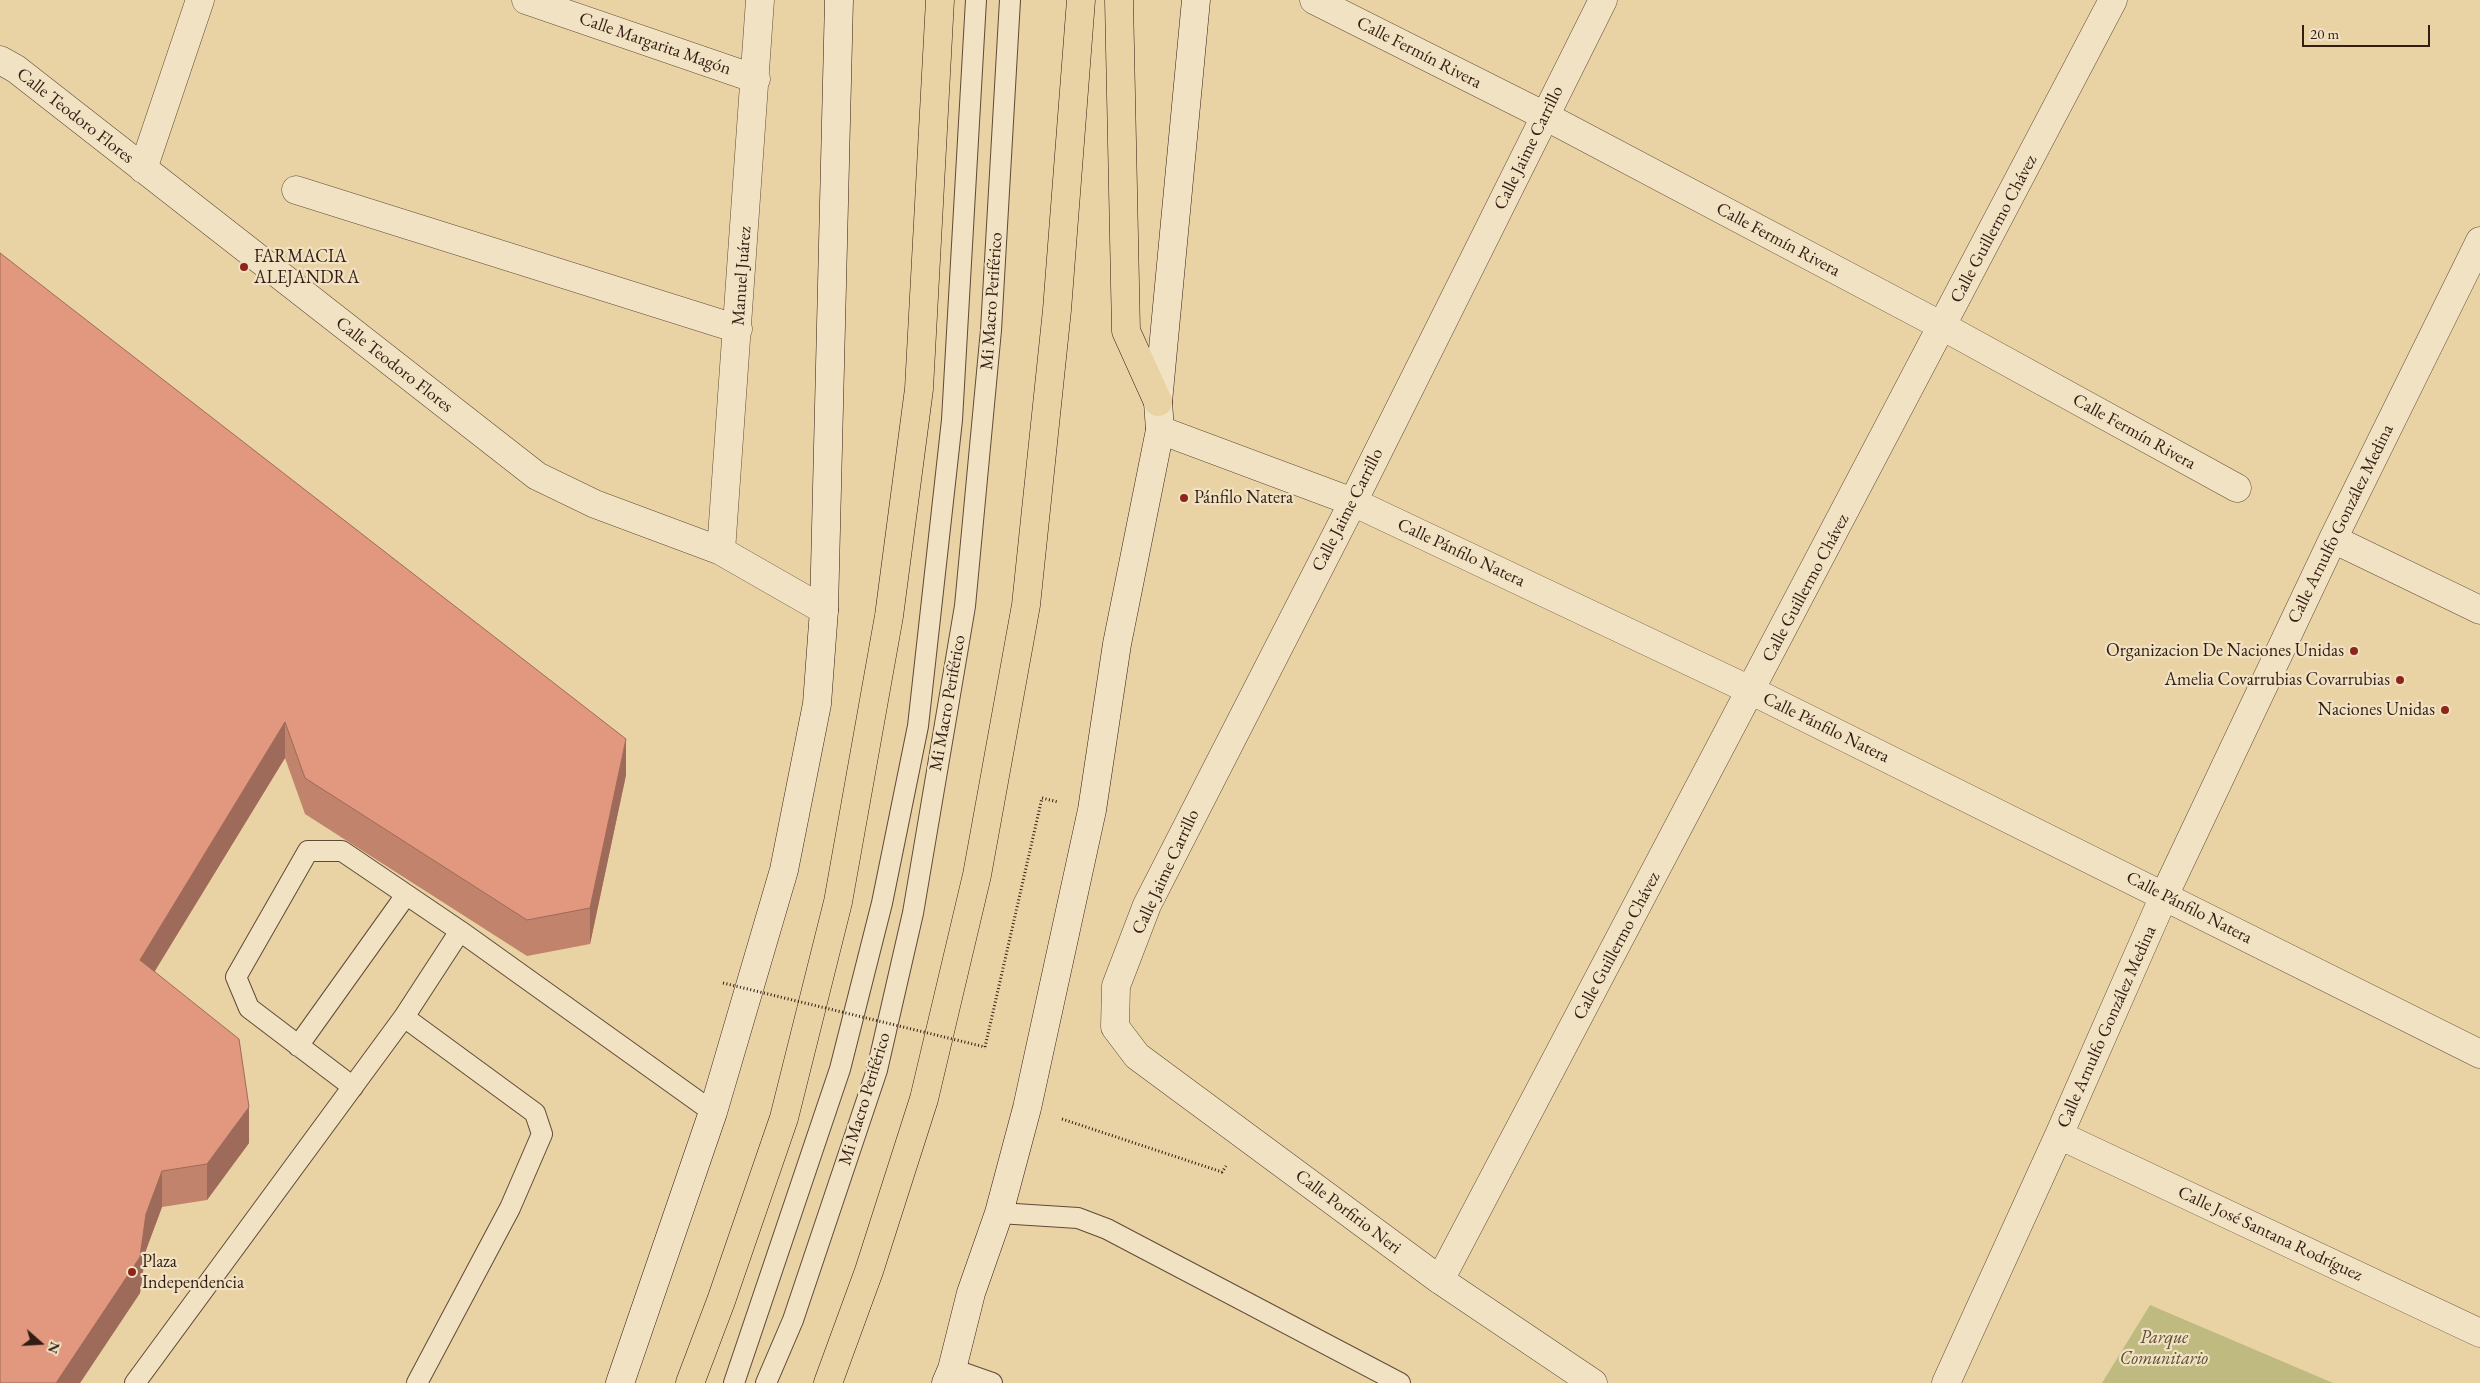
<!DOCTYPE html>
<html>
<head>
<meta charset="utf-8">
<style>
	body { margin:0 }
	#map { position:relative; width:2480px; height:1383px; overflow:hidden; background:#e9d2a3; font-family:"EB Garamond",serif }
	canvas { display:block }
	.north { position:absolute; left:15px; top:1318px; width:50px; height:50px; -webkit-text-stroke:4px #f1e2c3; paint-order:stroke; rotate:109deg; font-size:14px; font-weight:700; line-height:20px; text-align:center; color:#331c13 }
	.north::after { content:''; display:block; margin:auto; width:18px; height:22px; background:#331c13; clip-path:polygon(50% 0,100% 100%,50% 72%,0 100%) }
	.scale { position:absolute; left:2302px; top:25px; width:128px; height:22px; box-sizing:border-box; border:2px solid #331c13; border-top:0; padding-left:6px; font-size:15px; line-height:18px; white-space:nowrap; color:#331c13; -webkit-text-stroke:4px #f1e2c3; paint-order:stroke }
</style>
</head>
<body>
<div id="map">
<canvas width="2480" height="1383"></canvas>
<div class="north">N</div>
<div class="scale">20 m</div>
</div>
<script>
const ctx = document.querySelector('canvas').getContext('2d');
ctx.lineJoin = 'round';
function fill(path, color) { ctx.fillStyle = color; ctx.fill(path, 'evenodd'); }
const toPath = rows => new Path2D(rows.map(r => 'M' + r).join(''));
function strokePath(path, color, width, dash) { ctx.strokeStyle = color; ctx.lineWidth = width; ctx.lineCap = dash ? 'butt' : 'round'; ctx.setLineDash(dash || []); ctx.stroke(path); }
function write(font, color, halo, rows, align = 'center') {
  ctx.font = font + ' "EB Garamond",serif'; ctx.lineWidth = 4.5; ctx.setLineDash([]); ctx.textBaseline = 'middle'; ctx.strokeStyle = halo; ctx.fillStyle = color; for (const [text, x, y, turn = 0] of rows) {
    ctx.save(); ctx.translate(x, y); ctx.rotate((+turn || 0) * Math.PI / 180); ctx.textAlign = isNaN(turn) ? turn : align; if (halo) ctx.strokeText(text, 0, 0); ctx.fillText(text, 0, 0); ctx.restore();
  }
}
fill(toPath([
	[2150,1305,2333,1383,2102,1383]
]), '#bfba80');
const lane = toPath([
	[404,1017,535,1113,542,1134,510,1208,417,1383],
	[298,1046,406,895],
	[353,1087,249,1008,236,977,308,851,342,851,460,931,713,1112],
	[999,1213,1078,1218,1107,1229,1400,1383],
	[952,1369,992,1383],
	[135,1383,404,1017,460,931],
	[734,1383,840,1069,882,903,918,726,952,420,976,0],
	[766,1383,793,1320,877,1070,913,913,965,606,991,330,1010,0]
]);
const street = toPath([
	[526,0,756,79],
	[1314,0,1545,116,1942,326,2237,488],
	[0,60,16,69,537,476,595,504,721,551,824,610],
	[143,169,200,0],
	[296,190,738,329],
	[1160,430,1353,502,1752,691,2480,1054],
	[2333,539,2480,610],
	[721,551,760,0],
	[2059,1135,2480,1333],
	[1440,1280,2113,0],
	[1593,1383,1440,1280,1137,1056,1115,1027,1116,986,1147,905,1353,502,1603,0],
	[1946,1383,2059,1135,2164,896,2333,539,2480,241]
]);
const secondary = toPath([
	[620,1383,713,1112,784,870,817,704,824,610,839,0],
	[946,1383,952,1369,971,1293,999,1213,1027,1108,1092,810,1117,644,1160,430,1158,402,1196,0]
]);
const highway = toPath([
	[1119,0,1126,331,1158,402],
	[690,1383,721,1301,784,1118,838,902,889,616,919,389,940,0],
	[828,1383,869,1271,924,1099,977,875,1026,605,1057,310,1081,0]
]);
strokePath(lane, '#604a37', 22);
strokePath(street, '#604a37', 29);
strokePath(secondary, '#331c13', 29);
strokePath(highway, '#331c13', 29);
strokePath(toPath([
	[985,1047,1042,798,1058,802],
	[1062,1119,1222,1172,1226,1166]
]), '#331c13', 3, [1, 2.5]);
strokePath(lane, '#f1e2c3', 20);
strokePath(street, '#f1e2c3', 28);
strokePath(secondary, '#f1e2c3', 28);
strokePath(highway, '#e9d2a3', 28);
strokePath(toPath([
	[723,983,985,1047]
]), '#331c13', 3, [1, 2.5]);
fill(toPath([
	[0,253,626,775,590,944,527,956,305,814,285,758,155,971,249,1143,207,1200,162,1207,146,1250,140,1293,80,1383,0,1383]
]), '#c2836d');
fill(toPath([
	[285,722,285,758,140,995,140,960],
	[626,739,626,775,590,944,590,908],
	[249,1107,249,1143,207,1200,207,1164],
	[162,1171,162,1207,146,1250,140,1293,80,1383,56,1383,146,1214]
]), '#9e6a59');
const building = toPath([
	[0,253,626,739,590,908,527,920,305,778,285,722,140,960,239,1039,249,1107,207,1164,162,1171,146,1214,140,1257,56,1383,0,1383,0,253]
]);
fill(building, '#e1987f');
strokePath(building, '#9e6a59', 1);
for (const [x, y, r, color] of [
	[244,267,5,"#8f2418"],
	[1184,498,5,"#8f2418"],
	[2354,651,5,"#8f2418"],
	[2400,680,5,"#8f2418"],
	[2445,710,5,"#8f2418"],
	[132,1272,5,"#8f2418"]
]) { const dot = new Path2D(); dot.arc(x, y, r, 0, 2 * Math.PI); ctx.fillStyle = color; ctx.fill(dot); strokePath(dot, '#f1e2c3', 2); }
write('18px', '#331c13', '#f1e2c3', [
	["Calle Margarita Magón",655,44,19],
	["Calle Fermín Rivera",1419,53,27],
	["Calle Teodoro Flores",75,116,38],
	["Calle Jaime Carrillo",1529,148,-64],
	["Calle Guillermo Chávez",1994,229,-62],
	["Calle Fermín Rivera",1778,240,28],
	["Manuel Juárez",742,276,-86],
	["Mi Macro Periférico",992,301,-86],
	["Calle Teodoro Flores",394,365,38],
	["Calle Fermín Rivera",2134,432,29],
	["Calle Jaime Carrillo",1348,510,-63],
	["Calle Arnulfo González Medina",2341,524,-64],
	["Calle Pánfilo Natera",1461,553,25],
	["Calle Guillermo Chávez",1806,588,-62],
	["Mi Macro Periférico",948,703,-80],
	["Calle Pánfilo Natera",1826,728,26],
	["Calle Jaime Carrillo",1166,872,-65],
	["Calle Pánfilo Natera",2189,908,27],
	["Calle Guillermo Chávez",1617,946,-62],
	["Calle Arnulfo González Medina",2107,1027,-66],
	["Mi Macro Periférico",865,1099,-73],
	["Calle Porfirio Neri",1348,1212,37],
	["Calle José Santana Rodríguez",2270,1234,25]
]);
write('18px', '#331c13', '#f1e2c3', [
	["FARMACIA",254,257],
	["ALEJANDRA",254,278],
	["Pánfilo Natera",1194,498],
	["Organizacion De Naciones Unidas",2344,651,"right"],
	["Amelia Covarrubias Covarrubias",2390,680,"right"],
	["Naciones Unidas",2435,710,"right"],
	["Plaza",142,1262],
	["Independencia",142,1283]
], 'left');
write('italic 18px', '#5d4b34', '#f1e2c3', [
	["Parque",2164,1338],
	["Comunitario",2164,1359]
]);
</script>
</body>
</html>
